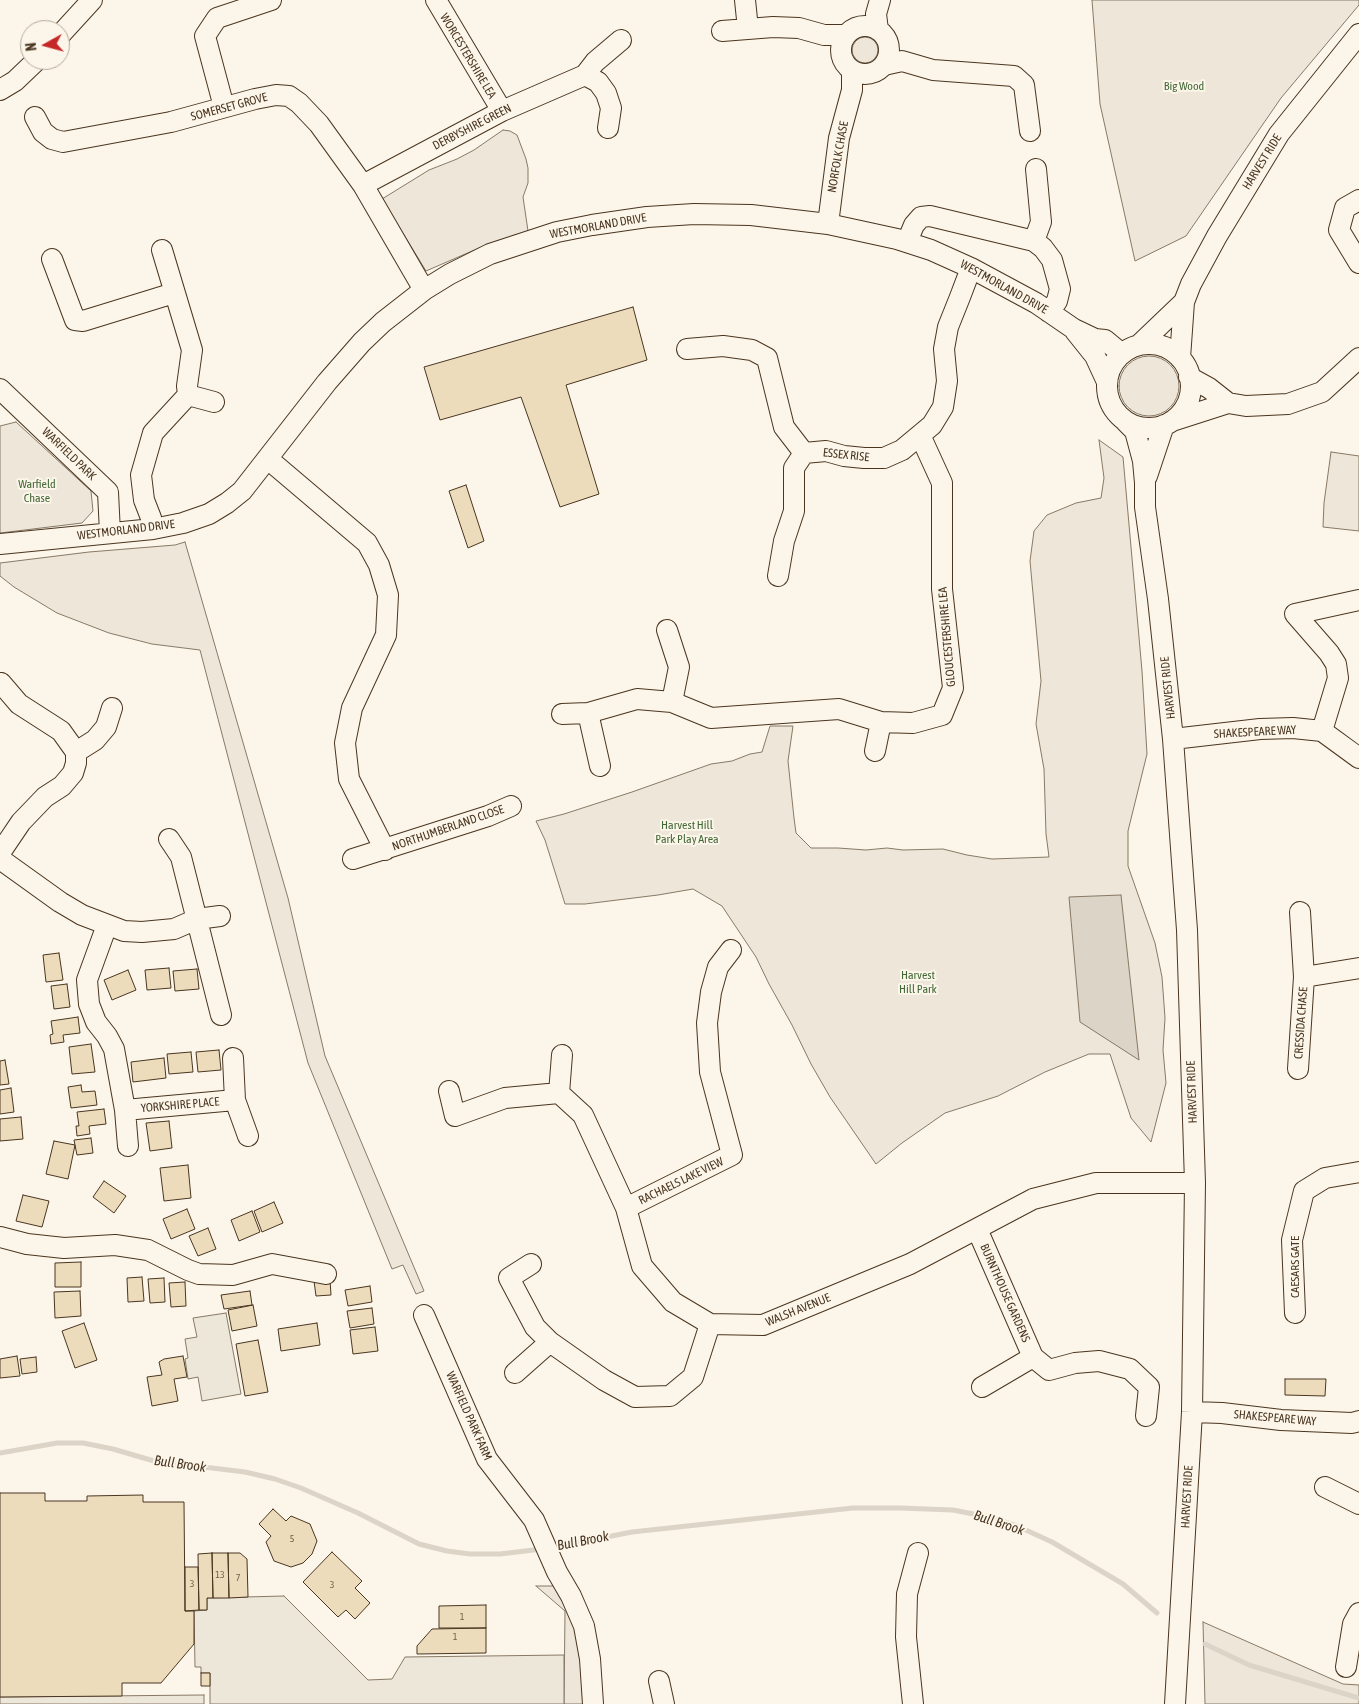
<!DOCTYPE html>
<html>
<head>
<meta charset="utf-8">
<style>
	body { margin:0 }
	#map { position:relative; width:1359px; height:1704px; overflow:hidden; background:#fbf6e9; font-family:"Asap Condensed",sans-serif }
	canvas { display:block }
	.north { position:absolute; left:20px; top:20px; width:50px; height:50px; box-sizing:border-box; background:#fbf6e9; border:1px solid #b4a999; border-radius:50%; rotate:263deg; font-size:14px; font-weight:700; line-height:20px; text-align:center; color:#4a3520 }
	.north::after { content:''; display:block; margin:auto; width:18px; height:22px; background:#c62828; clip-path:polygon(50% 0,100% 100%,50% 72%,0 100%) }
</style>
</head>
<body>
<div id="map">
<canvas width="1359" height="1704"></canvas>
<div class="north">N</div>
</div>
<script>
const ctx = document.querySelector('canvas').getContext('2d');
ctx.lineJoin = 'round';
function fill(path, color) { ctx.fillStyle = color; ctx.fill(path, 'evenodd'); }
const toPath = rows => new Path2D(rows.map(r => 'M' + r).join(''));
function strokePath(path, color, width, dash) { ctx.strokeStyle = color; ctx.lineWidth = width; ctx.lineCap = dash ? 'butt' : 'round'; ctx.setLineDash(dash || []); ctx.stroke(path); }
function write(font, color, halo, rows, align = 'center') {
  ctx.font = font + ' "Asap Condensed",sans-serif'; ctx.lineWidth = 4; ctx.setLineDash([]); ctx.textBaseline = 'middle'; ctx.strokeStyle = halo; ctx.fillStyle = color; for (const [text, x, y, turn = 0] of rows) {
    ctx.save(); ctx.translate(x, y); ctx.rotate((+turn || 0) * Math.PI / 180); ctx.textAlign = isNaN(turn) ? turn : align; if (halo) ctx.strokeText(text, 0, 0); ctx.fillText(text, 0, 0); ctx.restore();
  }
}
const green = toPath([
	[1092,0,1359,0,1359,5,1281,98,1186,236,1135,261,1100,104,1092,0],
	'852 50a13 13 0 1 1 26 0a13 13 0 1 1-26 0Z',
	[503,130,510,131,517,135,526,159,528,168,528,183,523,197,528,231,479,248,426,271,382,199,429,170,457,159,474,150,503,130],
	'1119 386a30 30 0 1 1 60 0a30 30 0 1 1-60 0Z',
	[16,422,91,491,93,511,82,523,0,533,0,426,16,422],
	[1099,440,1123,457,1142,671,1147,754,1128,831,1128,866,1155,943,1162,977,1165,1018,1163,1050,1166,1083,1151,1142,1131,1118,1110,1054,1089,1054,1045,1072,998,1096,945,1113,902,1143,876,1164,830,1097,811,1064,792,1025,769,984,756,957,722,906,693,889,658,895,585,904,565,904,545,840,536,821,564,814,632,792,711,764,732,761,750,754,762,752,770,726,793,726,788,761,794,818,796,833,811,848,838,848,866,850,887,848,903,850,943,849,967,855,992,859,1049,857,1046,834,1044,769,1036,724,1041,681,1030,561,1034,531,1047,515,1076,503,1101,498,1104,478,1099,440],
	[1331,452,1359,456,1359,531,1323,527,1324,503,1331,452],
	[185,542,288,898,325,1056,424,1291,416,1294,403,1265,392,1269,308,1063,200,650,152,644,109,633,57,613,14,587,0,576,0,563,89,552,175,545,185,542],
	[536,1586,556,1586,581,1627,585,1704,564,1704,565,1611,536,1586],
	[1203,1622,1343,1684,1359,1685,1359,1704,1205,1704,1203,1622]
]);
fill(green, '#ede6d9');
strokePath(green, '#887966', 1);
const parking = toPath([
	[226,1313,241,1394,202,1401,198,1377,188,1379,185,1359,188,1358,185,1339,197,1337,193,1318,226,1313],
	[284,1596,368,1680,392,1679,405,1657,564,1655,564,1704,210,1704,210,1673,201,1673,201,1667,195,1667,194,1611,207,1610,207,1598,284,1596],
	[204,1695,204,1704,0,1704,0,1697,204,1695]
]);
fill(parking, '#ede7d9');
strokePath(parking, '#887966', 1);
const water = toPath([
	[1121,895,1139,1060,1080,1022,1069,897,1121,895]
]);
fill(water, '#dcd4c6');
strokePath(water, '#887966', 1);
strokePath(toPath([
	[0,1453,57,1443,83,1443,113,1449,154,1461,245,1472,275,1479,301,1488,358,1513,419,1544,447,1551,470,1554,500,1554,542,1549],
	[550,1548,632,1532,853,1508,900,1508,953,1510,989,1517,1017,1526,1052,1542,1123,1584,1157,1613],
	[1205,1644,1249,1665,1359,1698]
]), '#dcd4c6', 5);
const building = toPath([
	[633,307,647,360,566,385,599,494,560,507,521,397,440,420,424,367,633,307],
	[466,485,484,541,468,548,449,491,466,485],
	[59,953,63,980,46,982,43,955,59,953],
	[169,968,171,988,147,990,145,970,169,968],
	[197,969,199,989,175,991,173,971,197,969],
	[128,970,136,990,112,1000,104,980,128,970],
	[67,984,70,1007,54,1009,51,986,67,984],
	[78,1017,80,1033,63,1035,64,1042,51,1044,50,1035,53,1034,51,1021,78,1017],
	[91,1044,95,1072,72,1074,69,1047,91,1044],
	[219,1050,221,1070,198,1072,196,1052,219,1050],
	[191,1052,193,1072,169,1074,167,1054,191,1052],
	[164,1058,166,1078,133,1082,131,1062,164,1058],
	[5,1060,9,1084,0,1085,0,1061,5,1060],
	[81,1085,82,1092,95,1091,97,1105,71,1108,68,1087,81,1085],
	[11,1088,14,1112,0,1114,0,1090,11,1088],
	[104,1109,106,1124,89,1126,90,1134,77,1136,76,1126,79,1126,77,1112,104,1109],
	[21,1117,23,1139,0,1141,0,1119,21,1117],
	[169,1121,172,1148,150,1151,146,1123,169,1121],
	[91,1138,93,1153,77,1155,74,1140,91,1138],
	[54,1141,75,1145,68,1179,46,1174,54,1141],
	[188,1165,191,1198,164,1201,160,1168,188,1165],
	[104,1181,126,1196,114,1213,93,1197,104,1181],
	[23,1195,49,1201,42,1227,16,1221,23,1195],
	[274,1202,283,1223,262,1232,254,1211,274,1202],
	[187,1209,195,1229,171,1239,163,1219,187,1209],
	[252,1211,260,1232,239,1241,231,1220,252,1211],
	[208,1228,216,1249,198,1256,189,1236,208,1228],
	[81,1262,81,1287,55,1287,55,1263,81,1262],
	[142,1277,144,1301,128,1302,127,1278,142,1277],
	[164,1278,165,1302,150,1303,148,1279,164,1278],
	[330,1280,331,1295,316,1296,314,1281,330,1280],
	[185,1282,186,1306,171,1307,169,1283,185,1282],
	[370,1286,372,1302,348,1306,345,1290,370,1286],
	[80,1291,81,1316,55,1318,54,1292,80,1291],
	[250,1291,252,1305,224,1309,221,1295,250,1291],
	[253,1305,257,1326,232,1331,228,1310,253,1305],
	[372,1308,374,1324,350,1328,347,1311,372,1308],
	[84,1323,97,1360,75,1368,62,1331,84,1323],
	[317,1323,320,1345,281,1351,278,1329,317,1323],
	[375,1327,378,1351,353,1354,350,1330,375,1327],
	[258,1340,268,1392,245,1396,236,1344,258,1340],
	[17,1356,20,1376,0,1378,0,1359,17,1356],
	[183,1356,187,1377,174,1379,178,1401,152,1406,147,1377,162,1375,159,1362,164,1359,183,1356],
	[36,1357,37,1372,22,1374,20,1359,36,1357],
	[1285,1379,1326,1379,1325,1396,1285,1395,1285,1379],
	[0,1493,45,1493,45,1501,87,1501,87,1496,143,1495,143,1502,184,1502,185,1611,194,1611,194,1644,161,1683,122,1683,122,1696,0,1697,0,1493],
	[273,1509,286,1521,291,1516,310,1524,317,1541,312,1554,303,1563,291,1567,274,1561,266,1542,271,1536,259,1524,273,1509],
	[332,1552,362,1581,355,1588,370,1603,355,1619,346,1610,338,1617,303,1582,332,1552],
	[212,1553,213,1598,207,1598,207,1610,199,1610,198,1554,212,1553],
	[212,1553,228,1553,229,1598,213,1598,212,1553],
	[228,1553,240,1553,247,1559,248,1597,229,1598,228,1553],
	[185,1567,198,1567,199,1610,185,1611,185,1567],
	[486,1605,486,1628,439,1628,439,1606,486,1605],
	[486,1628,486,1653,417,1654,417,1646,432,1629,486,1628],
	[201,1673,210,1673,210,1686,201,1686,201,1673]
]);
fill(building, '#ecdcbc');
strokePath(building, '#4a3520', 1);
const minor = toPath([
	[436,0,502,111],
	[745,0,748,29],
	'841 50a24 24 0 1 1 48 0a24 24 0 1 1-48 0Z',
	[878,30,876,14,880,0],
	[722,31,773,27,799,28,824,35,846,35],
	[60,35,92,0],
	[884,65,902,61,933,70,1014,76,1024,85,1030,131],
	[585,75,598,82,606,93,611,108,608,128],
	[0,90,15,81,37,60],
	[224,107,205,36,217,18,271,0],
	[35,117,43,132,52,139,63,142,171,122,255,99,276,95,289,96,299,103,319,124,363,185,424,290],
	[363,185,502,111,585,75,595,62,621,40],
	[1359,200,1345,208,1339,230,1359,263],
	[828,224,839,138,852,90,852,71],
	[1034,241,1041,222,1036,169],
	[907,242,914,225,921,217,930,216,1034,241,1043,248,1052,260,1060,289,1057,301,1049,312],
	[52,259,75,320,83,321,174,293],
	[1075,331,1095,356,1107,382],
	'1107 386a42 42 0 1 1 84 0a42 42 0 1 1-84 0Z',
	[1139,345,1184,302],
	[687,349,723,346,752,350,767,358,784,427,804,453],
	[1180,358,1184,302,1191,284,1217,236,1279,134,1359,34],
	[1189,377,1209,388,1228,403],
	[0,389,108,492,110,533],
	[188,395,214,402],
	[1172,421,1228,403,1246,406,1288,404,1322,392,1359,358],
	[1126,422,1135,431,1143,461,1145,483,1145,507,1158,599,1173,739,1187,930,1195,1183,1192,1412,1175,1704],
	[268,459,367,543,379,565,388,595,386,635,352,708,345,743,349,779,385,850],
	[1147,476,1164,425],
	[153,529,151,518,144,500,141,475,153,433,188,395,187,386,192,350,162,250],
	[0,544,153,529,183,523,209,514,227,503,242,491,327,382,362,342,383,322,424,290,450,274,490,254,557,232,592,225,647,217,694,214,751,215,828,224,897,239,931,250,971,268,1036,303,1074,329,1095,339,1105,340,1122,354],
	[778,576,784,541,794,511,794,468,804,453,826,451,844,456,864,458,884,458,902,450,932,425,943,407,947,381,944,349,948,327,960,297,971,268],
	[667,630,679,667,672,702],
	[1,683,19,704,61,731,76,752],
	[588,713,600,766],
	[562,714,588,713,637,699,672,702,711,718,839,709,881,722,913,723,942,715,953,688,942,589,942,483,920,435],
	[1322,731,1338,678,1336,664,1329,653,1295,614,1359,600],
	[1173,739,1260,729,1293,728,1322,731,1359,758],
	[875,751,881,722],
	[169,839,181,857,221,1015],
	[0,853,21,822,45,797,62,786,73,773,76,763,76,752,95,740,106,727,112,708],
	[0,859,60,902,82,915,124,931,142,932,174,929,197,919,220,916],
	[353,859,488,816,511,806],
	[107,925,87,980,89,1004,96,1022,107,1036,114,1049,125,1110,128,1146],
	[1304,977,1359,968],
	[233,1058,235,1100],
	[1298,1069,1304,977,1300,912],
	[449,1091,455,1116,505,1098,559,1093,583,1115,626,1208,642,1266,673,1302,710,1324,763,1325,910,1264,1033,1199,1096,1183,1195,1183],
	[559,1093,562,1055],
	[125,1110,235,1100,248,1136],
	[626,1208,732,1155,710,1072,707,1023,711,992,718,967,731,950],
	[977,1229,1033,1357,1049,1370,1075,1363,1099,1361,1130,1369,1149,1387,1146,1416],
	[0,1237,27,1244,64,1248,115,1245,148,1250,188,1270,199,1274,233,1275,272,1264,326,1274],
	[531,1264,509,1278,535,1327,550,1342,604,1380,635,1397,670,1396,693,1377,710,1324],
	[1295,1313,1292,1240,1304,1191,1325,1178,1359,1172],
	[424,1315,487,1459,534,1520,557,1572,571,1596,584,1626,590,1659,593,1704],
	[515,1373,550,1342],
	[982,1387,1033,1357],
	[1192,1412,1222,1413,1281,1420,1352,1423,1359,1421],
	[1325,1487,1359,1504],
	[1346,1667,1353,1624,1359,1613],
	[659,1681,664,1704],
	[913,1704,906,1637,907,1594,918,1553]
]);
strokePath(minor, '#4a3520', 22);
strokePath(minor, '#fbf6e9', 20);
write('10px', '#725f47', null, [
	["5",292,1539],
	["13",220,1575],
	["7",238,1578],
	["3",192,1584],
	["3",332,1585],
	["1",462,1617],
	["1",455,1637]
]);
write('12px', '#4a3520', '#fbf6e9', [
	["WORCESTERSHIRE LEA",468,56,59],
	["SOMERSET GROVE",229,107,-15],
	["DERBYSHIRE GREEN",472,127,-27],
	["NORFOLK CHASE",838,157,-80],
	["HARVEST RIDE",1262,162,-58],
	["WESTMORLAND DRIVE",598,226,-10],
	["WESTMORLAND DRIVE",1004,287,29],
	["WARFIELD PARK",69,454,44],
	["ESSEX RISE",846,455,6],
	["WESTMORLAND DRIVE",126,530,-7],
	["GLOUCESTERSHIRE LEA",947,637,-95],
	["HARVEST RIDE",1168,688,-96],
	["SHAKESPEARE WAY",1255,732,-3],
	["NORTHUMBERLAND CLOSE",448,828,-19],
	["CRESSIDA CHASE",1301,1023,-86],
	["HARVEST RIDE",1192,1092,-92],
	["YORKSHIRE PLACE",180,1105,-5],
	["RACHAELS LAKE VIEW",681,1181,-26],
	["CAESARS GATE",1295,1267,-90],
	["BURNTHOUSE GARDENS",1005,1293,66],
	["WALSH AVENUE",798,1310,-22],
	["WARFIELD PARK FARM",469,1416,66],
	["SHAKESPEARE WAY",1275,1418,5],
	["HARVEST RIDE",1187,1497,-87]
]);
write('12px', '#436837', '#fbf6e9', [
	["Big Wood",1184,86],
	["Warfield",37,484],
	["Chase",37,498],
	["Harvest Hill",687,825],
	["Park Play Area",687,839],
	["Harvest",918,975],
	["Hill Park",918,989]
]);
write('italic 14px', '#4a3520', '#fbf6e9', [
	["Bull Brook",180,1464,8],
	["Bull Brook",999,1523,18],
	["Bull Brook",583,1541,-11]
]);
</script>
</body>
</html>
